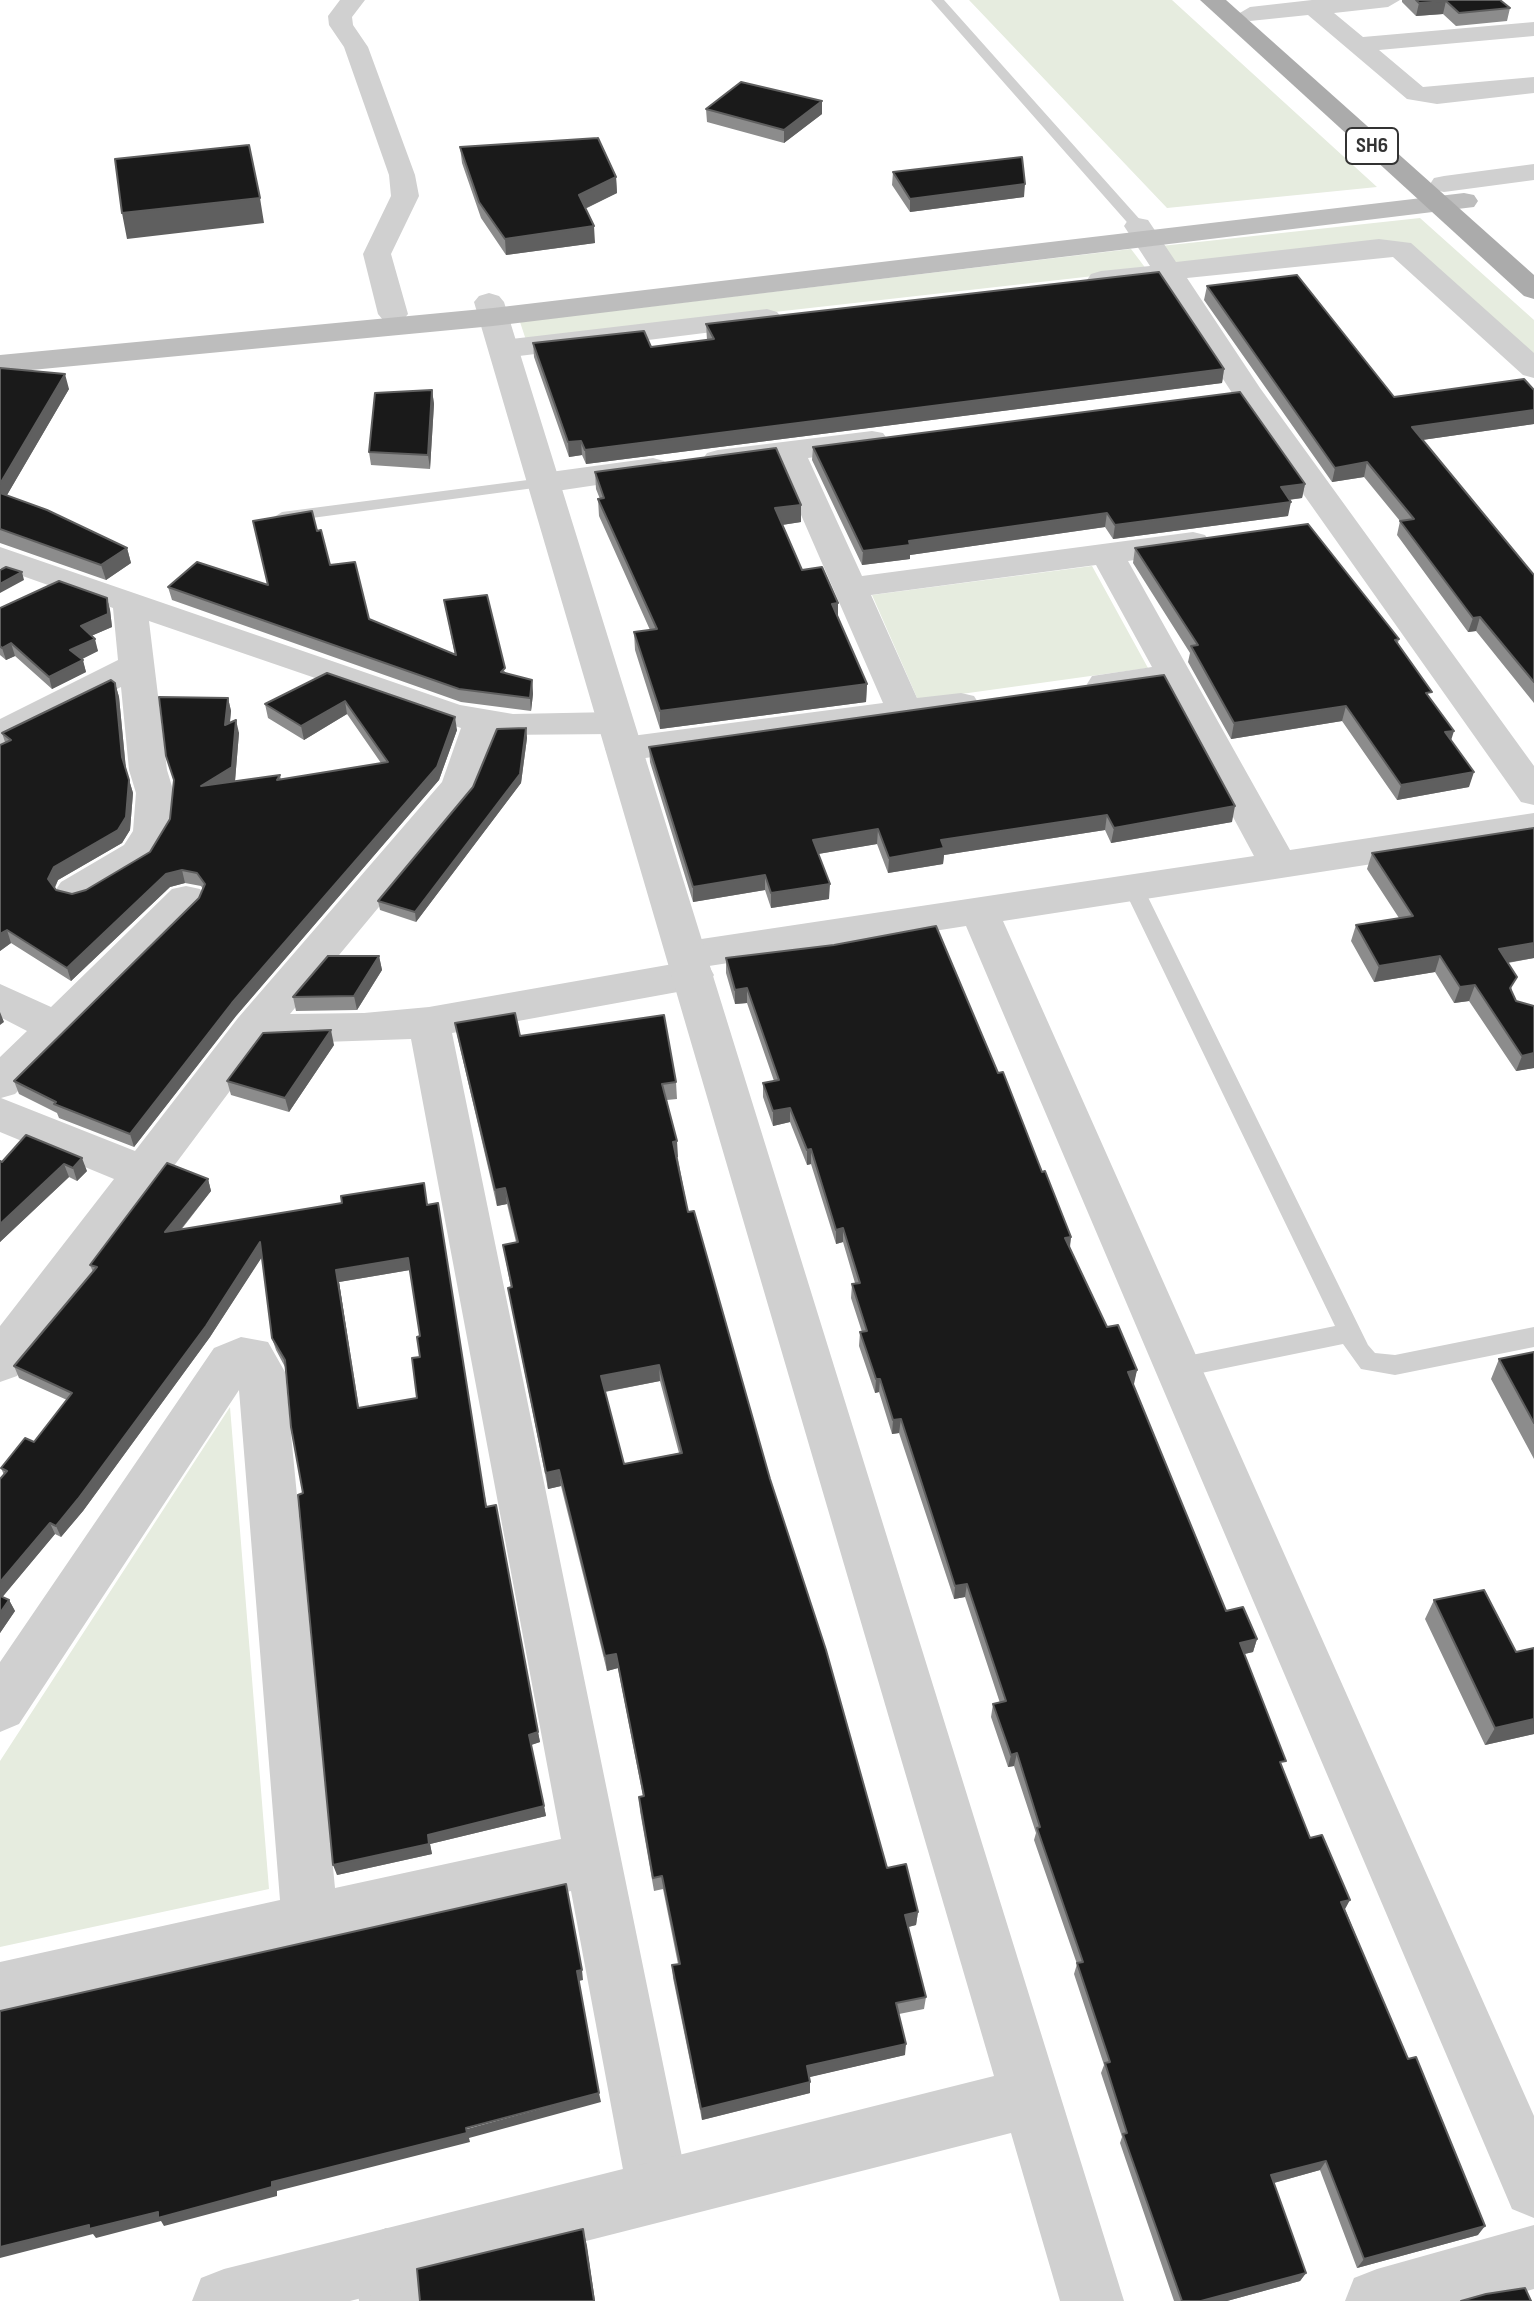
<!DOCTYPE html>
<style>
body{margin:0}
canvas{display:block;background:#fff}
</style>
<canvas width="1534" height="2301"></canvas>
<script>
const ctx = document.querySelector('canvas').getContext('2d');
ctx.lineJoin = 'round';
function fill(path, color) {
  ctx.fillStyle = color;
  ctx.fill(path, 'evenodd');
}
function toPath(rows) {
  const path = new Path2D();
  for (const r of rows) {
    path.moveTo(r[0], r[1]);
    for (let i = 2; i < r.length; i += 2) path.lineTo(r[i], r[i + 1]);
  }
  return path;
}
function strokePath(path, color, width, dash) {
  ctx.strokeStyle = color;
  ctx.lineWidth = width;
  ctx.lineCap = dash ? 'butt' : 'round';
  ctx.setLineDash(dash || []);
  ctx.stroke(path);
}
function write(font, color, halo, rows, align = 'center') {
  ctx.font = font + ' "Sofia Sans Condensed",sans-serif';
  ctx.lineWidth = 8;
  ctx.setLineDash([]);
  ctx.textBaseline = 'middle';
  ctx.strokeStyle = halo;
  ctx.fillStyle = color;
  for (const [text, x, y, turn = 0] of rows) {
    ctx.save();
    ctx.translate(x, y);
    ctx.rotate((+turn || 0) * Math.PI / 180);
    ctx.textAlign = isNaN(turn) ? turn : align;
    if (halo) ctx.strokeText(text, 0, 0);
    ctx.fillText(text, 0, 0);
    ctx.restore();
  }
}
const green = toPath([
 [969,0,1172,0,1377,187,1167,208],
 [1420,218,1534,320,1534,377,1389,242,1169,267,1152,247],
 [1131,249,1147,270,526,340,520,322],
 [1092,566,1148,668,918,700,872,595],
 [230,1407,269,1889,0,1947,0,1761]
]);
const service = toPath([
 [931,0,944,0,1143,223,1143,229,1133,229,931,0],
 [543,478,551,483,549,486,282,522,274,517,282,512,543,478],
 [1133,880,1143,887,1368,1345,1375,1353,1395,1355,1534,1327,1534,1347,1395,1375,1361,1369,1343,1344,1177,1378,1169,1375,1165,1368,1169,1361,1177,1358,1335,1326,1123,887,1133,880]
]);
const minor = toPath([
 [340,0,365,0,352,17,353,25,368,47,415,175,419,196,391,254,408,314,403,320,393,323,383,320,378,314,363,254,391,196,389,175,344,47,329,25,328,16,340,0],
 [1312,0,1400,0,1388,7,1334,13,1363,37,1534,22,1534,36,1379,50,1423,87,1534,77,1534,93,1437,104,1407,99,1308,15,1250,21,1238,14,1250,7,1312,0],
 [1534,164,1534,180,1444,192,1434,190,1430,184,1434,178,1444,176,1534,164],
 [1138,218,1148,220,1176,262,1379,239,1411,243,1534,353,1534,378,1523,375,1393,257,1187,278,1260,388,1534,766,1534,805,1521,802,1236,399,1160,282,1101,289,1091,286,1087,280,1091,274,1101,271,1150,266,1124,226,1128,220,1138,218],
 [767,309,777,312,782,318,777,324,503,358,492,355,488,349,492,343,503,340,767,309],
 [872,431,883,433,888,440,883,447,808,458,862,576,1193,532,1205,535,1210,542,1205,549,1128,561,1290,850,1534,813,1534,839,1003,921,1534,2116,1534,2218,1512,2209,966,926,709,966,714,975,708,985,694,989,452,1033,689,2191,680,2213,658,2222,636,2213,627,2191,571,1891,0,2020,0,1962,280,1900,239,1390,19,1724,0,1732,0,1662,214,1348,241,1337,268,1342,285,1372,335,1888,561,1839,411,1039,265,1044,17,1376,0,1382,0,1326,114,1179,0,1132,0,1057,27,1031,0,1017,0,984,51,1007,172,889,186,886,200,889,206,899,200,909,15,1094,1,1098,135,1151,238,1018,442,782,461,728,149,621,167,770,174,793,171,831,152,863,89,900,75,904,61,900,55,891,61,882,124,845,133,831,136,793,129,770,121,687,0,746,0,719,118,660,113,608,0,568,0,547,460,705,513,714,614,712,627,715,632,723,627,731,614,734,496,735,472,795,290,1014,364,1013,429,1007,673,964,668,955,674,945,688,941,1254,856,1163,687,1105,695,1092,692,1087,684,1092,676,1152,667,1096,565,871,595,917,698,961,693,974,696,979,704,974,712,624,761,611,757,605,749,611,741,624,737,883,703,778,462,718,470,707,467,702,460,707,453,718,450,872,431],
 [653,458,664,461,669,468,664,475,543,493,532,490,527,483,532,476,543,473,653,458],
 [1534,2225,1534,2289,1490,2301,1345,2301,1354,2278,1377,2269,1534,2225],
 [386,2228,408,2238,418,2260,423,2301,359,2301,354,2260,364,2238,386,2228]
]);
const tertiary = toPath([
 [489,293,499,296,504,302,1124,2301,1060,2301,1011,2133,350,2301,192,2301,201,2278,224,2269,994,2076,474,302,479,296,489,293]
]);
const secondary = toPath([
 [1464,193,1474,195,1478,201,1474,207,493,326,0,373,0,355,493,308,1464,193]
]);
const primary = toPath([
 [1200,0,1226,0,1534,275,1534,299,1524,296,1200,0]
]);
const wall = toPath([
 [1402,0,1500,0,1510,8,1507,21,1456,26,1443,14,1416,16,1402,2],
 [706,109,822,114,784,143,707,122],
 [460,147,616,177,617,193,585,209,595,243,506,255,481,218,462,163],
 [893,172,1024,197,910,212,892,185],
 [1207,286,1394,397,1534,390,1534,424,1422,440,1534,575,1534,703,1476,631,1468,632,1397,535,1400,521,1364,477,1332,482,1204,300],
 [706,324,1224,369,1222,383,586,464,582,455,569,457,534,357,533,343,651,347,707,340],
 [0,368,69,389,7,495,127,548,131,563,106,580,0,543],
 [432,390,434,404,430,469,371,465,369,452],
 [813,447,1305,484,1302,498,1289,500,1288,516,1113,539,1105,527,910,555,910,559,862,565,812,460],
 [595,472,801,505,801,522,782,525,802,570,838,618,867,684,866,702,660,729,635,650,634,632,650,630,599,516,598,499,600,499,596,489],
 [317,531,330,565,369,619,455,655,444,600,506,673,532,680,533,694,531,711,461,702,172,600,168,587,268,585],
 [1135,548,1399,639,1398,643,1430,698,1451,740,1469,787,1397,800,1342,721,1231,739,1188,662,1190,653,1133,563],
 [107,598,110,610,112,627,91,636,98,651,82,659,86,672,52,689,15,656,6,660,0,655,0,608],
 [327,673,457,730,439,780,236,1016,134,1147,59,1118,57,1113,19,1094,14,1081,199,898,203,889,201,886,185,883,170,887,71,981,11,943,0,951,5,742,2,733,115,683,119,697,126,769,133,793,130,830,122,843,58,880,55,888,56,890,72,894,86,890,150,852,170,819,228,698,231,711,230,723,239,733,235,781,234,781,280,775,281,780,381,763,347,714,304,740,268,718,265,704],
 [526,728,527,738,521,783,416,922,380,910,378,901],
 [649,747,1232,822,1111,843,1105,830,944,855,943,864,888,873,877,844,818,854,829,899,771,908,765,890,693,902,650,762],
 [1534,828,1534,958,1508,963,1512,992,1534,1068,1516,1071,1469,1001,1454,1003,1435,972,1374,982,1351,941,1356,925,1399,918,1367,869,1372,853],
 [379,956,382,970,357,1010,296,1011,293,997],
 [726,958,998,1073,1071,1237,1070,1248,1107,1327,1137,1370,1133,1384,1226,1611,1257,1639,1253,1652,1244,1654,1282,1769,1310,1838,1345,1909,1478,2235,1357,2268,1320,2170,1274,2183,1306,2273,1300,2281,1227,2301,1174,2301,1120,2143,1122,2137,1101,2073,1104,2065,1074,1974,1077,1964,1034,1840,1036,1833,1014,1766,1008,1767,991,1717,993,1704,1000,1703,965,1597,954,1599,899,1433,892,1434,879,1392,875,1393,859,1346,860,1332,862,1332,851,1298,852,1284,855,1283,843,1242,836,1244,811,1164,807,1165,790,1122,773,1126,763,1097,763,1083,774,1081,747,1003,735,1004,726,973],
 [455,1023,520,1036,676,1082,677,1099,667,1100,688,1212,770,1479,887,1868,918,1912,916,1925,908,1927,926,1997,924,2009,899,2014,905,2055,809,2077,810,2093,702,2120,673,1978,672,1965,678,1964,663,1889,654,1891,640,1811,639,1797,643,1796,618,1668,607,1671,561,1486,548,1489,508,1288,511,1288,503,1245,516,1242,507,1204,497,1206,458,1039],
 [660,1381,679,1453,624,1464,605,1392],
 [334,1045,289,1112,231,1095,227,1081],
 [26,1135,87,1171,77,1181,69,1177,0,1242,0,1161,2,1162],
 [208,1179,211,1191,181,1230,428,1205,487,1507,538,1732,540,1742,531,1745,546,1816,430,1844,432,1854,337,1875,303,1493,285,1367,276,1350,272,1338,262,1256,210,1337,83,1511,61,1537,55,1534,2,1597,9,1600,15,1611,0,1633,0,1479,4,1475,1,1468,34,1442,67,1400,19,1378,14,1366,93,1272,90,1265],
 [410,1270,420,1336,417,1398,359,1408,339,1282],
 [1534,1352,1534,1459,1491,1379,1499,1359],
 [1434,1600,1516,1652,1534,1648,1534,1734,1485,1745,1425,1619]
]);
const shadedWall = toPath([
 [1446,1,1443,14,1416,16,1419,3],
 [822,101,822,114,784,143,784,130],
 [616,177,617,193,580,211,579,195],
 [1025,184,1024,197,910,212,910,199],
 [260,198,264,223,127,239,122,213],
 [594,226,595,243,506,255,505,239],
 [1224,369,1222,383,586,464,585,450],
 [65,374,69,389,0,507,0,484],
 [432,390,434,404,430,469,428,455],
 [1534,410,1534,424,1408,442,1412,427],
 [581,441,582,455,569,457,568,442],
 [1367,462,1364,477,1332,482,1335,468],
 [1305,484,1302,498,1278,501,1281,487],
 [1291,502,1288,516,1113,539,1115,525],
 [801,505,801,522,775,526,775,508],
 [1107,513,1105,527,910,555,910,559,862,565,863,551,909,541],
 [127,548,131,563,106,580,101,565],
 [22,572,24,580,0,593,0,584],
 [107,598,110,610,112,627,84,639,81,626],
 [838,603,838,621,832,604],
 [1480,617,1476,631,1468,632,1473,618],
 [95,639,98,651,74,663,70,650],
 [11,643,15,656,6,660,2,648],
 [83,660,86,672,52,689,49,677],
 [532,680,533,694,531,711,530,698],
 [115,683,119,697,126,770,122,757],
 [867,684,866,702,660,729,660,711],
 [228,698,231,711,228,738,225,725],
 [345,701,347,714,304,740,301,726],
 [1346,706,1342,721,1231,739,1234,723],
 [455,717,457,730,439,780,236,1016,134,1147,130,1134],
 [236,720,239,733,235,781,204,799,201,786],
 [526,728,527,738,521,783,416,922,415,912],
 [1454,731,1449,747,1445,732],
 [1474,772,1469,787,1397,800,1401,785],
 [129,780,133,793,130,830,122,843,58,880,52,893,48,879,54,867],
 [1235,806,1232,822,1111,843,1114,828],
 [1107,815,1105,830,944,855,943,864,888,873,889,858,941,840],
 [878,829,877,844,812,855,813,840],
 [182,870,185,883,170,887,71,981,67,968,166,874],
 [765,875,765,890,693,902,693,887],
 [830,884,829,899,771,908,771,893],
 [7,930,11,943,0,951,0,934],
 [1534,943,1534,958,1493,965,1499,949],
 [379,956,382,970,357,1010,354,996],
 [1440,956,1435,972,1374,982,1379,966],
 [1475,985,1469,1001,1454,1003,1460,987],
 [747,988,747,1003,735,1004,735,990],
 [0,1012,4,1022,0,1025],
 [331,1030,334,1045,289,1112,285,1098],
 [1534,1053,1534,1068,1516,1071,1522,1056],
 [790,1108,790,1122,773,1126,773,1111],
 [677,1141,678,1157,674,1158,673,1142],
 [811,1149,811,1164,807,1165,807,1150],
 [82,1158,87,1171,77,1181,73,1168],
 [64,1164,69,1177,0,1242,0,1224],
 [208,1179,211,1191,169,1244,165,1232],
 [505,1188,507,1204,497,1206,495,1190],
 [843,1228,843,1242,836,1244,836,1230],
 [1071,1237,1069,1251,1065,1238],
 [260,1242,264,1254,210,1337,83,1511,61,1537,56,1526],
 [408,1258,410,1270,339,1282,360,1420,336,1270],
 [659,1365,660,1381,603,1392,601,1376],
 [1137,1370,1134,1384,1125,1386,1128,1372],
 [876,1379,880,1379,879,1392,875,1393],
 [901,1419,899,1433,892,1434,893,1420],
 [559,1470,561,1486,548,1489,546,1473],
 [50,1523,55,1534,0,1600,0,1582],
 [967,1584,965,1597,954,1599,955,1586],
 [9,1600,15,1611,0,1633,0,1613],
 [1257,1639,1253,1652,1236,1656,1240,1643],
 [616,1654,618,1668,607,1671,605,1656],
 [1534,1719,1534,1734,1485,1745,1495,1728],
 [538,1732,540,1742,531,1745,529,1735],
 [1017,1753,1014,1766,1008,1767,1011,1755],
 [544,1806,546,1816,430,1844,432,1854,337,1875,333,1865,428,1835],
 [1350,1900,1344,1911,1341,1902],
 [918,1912,916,1925,904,1928,905,1915],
 [582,1970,583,1980,579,1981,577,1971],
 [906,2044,905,2055,806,2078,807,2066],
 [810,2082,810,2093,702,2120,701,2109],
 [599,2093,601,2102,469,2138,470,2142,277,2191,277,2196,164,2226,161,2221,96,2238,93,2234,0,2258,0,2247,89,2225,272,2182],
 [1326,2161,1320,2170,1266,2185,1271,2175],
 [1485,2226,1478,2235,1357,2268,1364,2259],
 [583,2229,587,2246,595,2301,594,2301],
 [1306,2273,1300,2281,1227,2301,1201,2301]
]);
const building = toPath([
 [1416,0,1500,0,1510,8,1459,13,1446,1,1419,3,1416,0],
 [741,82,822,101,784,130,706,109,741,82],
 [598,138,616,177,579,195,594,226,505,239,479,202,460,147,598,138],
 [249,145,260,198,122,213,115,159,249,145],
 [1022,157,1025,184,910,199,893,172,1022,157],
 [1159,272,1224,369,585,450,581,441,568,442,533,343,644,331,651,347,714,339,706,324,1159,272],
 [1297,275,1394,397,1524,379,1534,390,1534,410,1412,427,1534,575,1534,682,1480,617,1473,618,1400,521,1414,519,1367,462,1335,468,1207,286,1297,275],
 [0,368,65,374,0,484,0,368],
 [432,390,428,455,369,452,375,393,432,390],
 [1240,392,1305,484,1281,487,1291,502,1115,525,1107,513,909,541,910,545,863,551,813,447,1240,392],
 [776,448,801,505,775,508,802,570,822,567,838,603,832,604,867,684,660,711,634,632,657,629,598,499,604,498,595,472,776,448],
 [0,493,47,510,127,548,101,565,0,529,0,493],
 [312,511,317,531,321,530,330,565,355,562,369,619,456,655,444,600,487,595,505,668,501,672,532,680,530,698,459,689,168,587,197,562,268,585,253,521,312,511],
 [1308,524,1399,639,1395,640,1432,692,1426,693,1454,731,1445,732,1474,772,1401,785,1346,706,1234,723,1191,646,1198,645,1135,548,1308,524],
 [6,567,22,572,0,584,0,570,6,567],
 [59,581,107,598,108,614,81,626,95,639,70,650,83,660,49,677,11,643,2,648,0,646,0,608,59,581],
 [327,673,455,717,437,767,232,1003,130,1134,54,1104,56,1102,14,1081,199,898,205,884,197,873,182,870,166,874,67,968,7,930,0,934,0,745,11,740,2,733,111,680,115,683,122,757,129,780,126,817,118,830,54,867,48,879,56,890,72,894,86,890,150,852,170,819,174,780,166,756,159,697,228,698,225,725,236,720,232,767,201,786,280,775,277,780,388,762,345,701,301,726,265,704,327,673],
 [1164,675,1235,806,1114,828,1107,815,941,840,944,848,889,858,878,829,813,840,830,884,771,893,765,875,693,887,649,747,1164,675],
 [526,728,520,774,415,912,378,901,473,787,497,729,526,728],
 [1534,828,1534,943,1499,949,1517,977,1510,988,1516,1001,1534,1006,1534,1053,1522,1056,1475,985,1460,987,1440,956,1379,966,1356,925,1413,916,1372,853,1534,828],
 [936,926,998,1073,1003,1072,1042,1172,1045,1171,1071,1237,1065,1238,1107,1327,1118,1325,1137,1370,1128,1372,1226,1611,1243,1607,1257,1639,1240,1643,1286,1761,1280,1762,1310,1838,1322,1835,1350,1900,1341,1902,1408,2059,1416,2057,1485,2226,1364,2259,1326,2161,1271,2175,1306,2273,1201,2301,1182,2301,1123,2134,1127,2133,1105,2063,1110,2062,1077,1963,1083,1962,1037,1828,1040,1827,1017,1753,1011,1755,993,1704,1006,1701,967,1584,955,1586,901,1419,893,1420,880,1379,876,1379,860,1332,867,1331,852,1284,860,1283,843,1228,836,1230,811,1149,807,1150,790,1108,773,1111,763,1083,779,1080,747,988,735,990,726,958,834,945,936,926],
 [328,956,379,956,354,996,293,997,328,956],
 [515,1013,520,1036,664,1015,676,1082,662,1084,677,1141,673,1142,688,1212,694,1211,770,1479,826,1650,887,1868,906,1864,918,1912,905,1915,926,1997,896,2003,906,2044,807,2066,810,2082,701,2109,672,1965,680,1964,662,1876,653,1878,639,1797,644,1796,616,1654,605,1656,559,1470,546,1473,508,1288,512,1287,503,1245,518,1242,505,1188,495,1190,455,1023,515,1013],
 [659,1365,682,1453,624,1464,601,1376,659,1365],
 [331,1030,285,1098,227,1081,263,1033,331,1030],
 [26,1135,82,1158,73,1168,64,1164,0,1224,0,1161,2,1162,26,1135],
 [167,1163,208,1179,165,1232,342,1203,341,1196,424,1183,427,1205,438,1203,486,1507,496,1505,538,1732,529,1735,544,1806,428,1835,429,1844,333,1865,298,1495,303,1493,291,1427,285,1360,272,1338,260,1242,206,1326,78,1499,56,1526,50,1523,0,1582,0,1479,7,1471,1,1468,25,1438,34,1442,72,1393,14,1366,97,1267,90,1265,167,1163],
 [408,1258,420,1336,417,1337,420,1357,412,1358,417,1398,358,1408,336,1270,408,1258],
 [1534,1352,1534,1423,1499,1359,1534,1352],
 [1484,1590,1516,1652,1534,1648,1534,1719,1495,1728,1434,1600,1484,1590],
 [0,1596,9,1600,0,1613,0,1596],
 [566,1884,582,1970,577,1971,599,2093,466,2128,467,2133,272,2182,272,2187,158,2218,158,2212,89,2229,89,2225,0,2247,0,2011,566,1884],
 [583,2229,594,2301,420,2301,417,2269,583,2229],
 [1525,2288,1531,2301,1461,2301,1486,2294,1525,2288]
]);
const shields = [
 [1372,146,52]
];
const shieldNames = [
 ["SH6",1372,146]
];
fill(green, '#e6ecdf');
fill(service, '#d0d0d0');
fill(minor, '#d0d0d0');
fill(tertiary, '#d0d0d0');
fill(secondary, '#bdbdbd');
fill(primary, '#ababab');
fill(wall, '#8c8c8c');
fill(shadedWall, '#5f5f5f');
fill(building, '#1a1a1a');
strokePath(building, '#5f5f5f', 2);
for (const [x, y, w] of shields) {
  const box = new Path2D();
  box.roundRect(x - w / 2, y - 18, w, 36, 6);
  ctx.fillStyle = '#fff';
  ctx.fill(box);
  strokePath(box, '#333', 2);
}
write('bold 22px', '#333', null, shieldNames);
</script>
